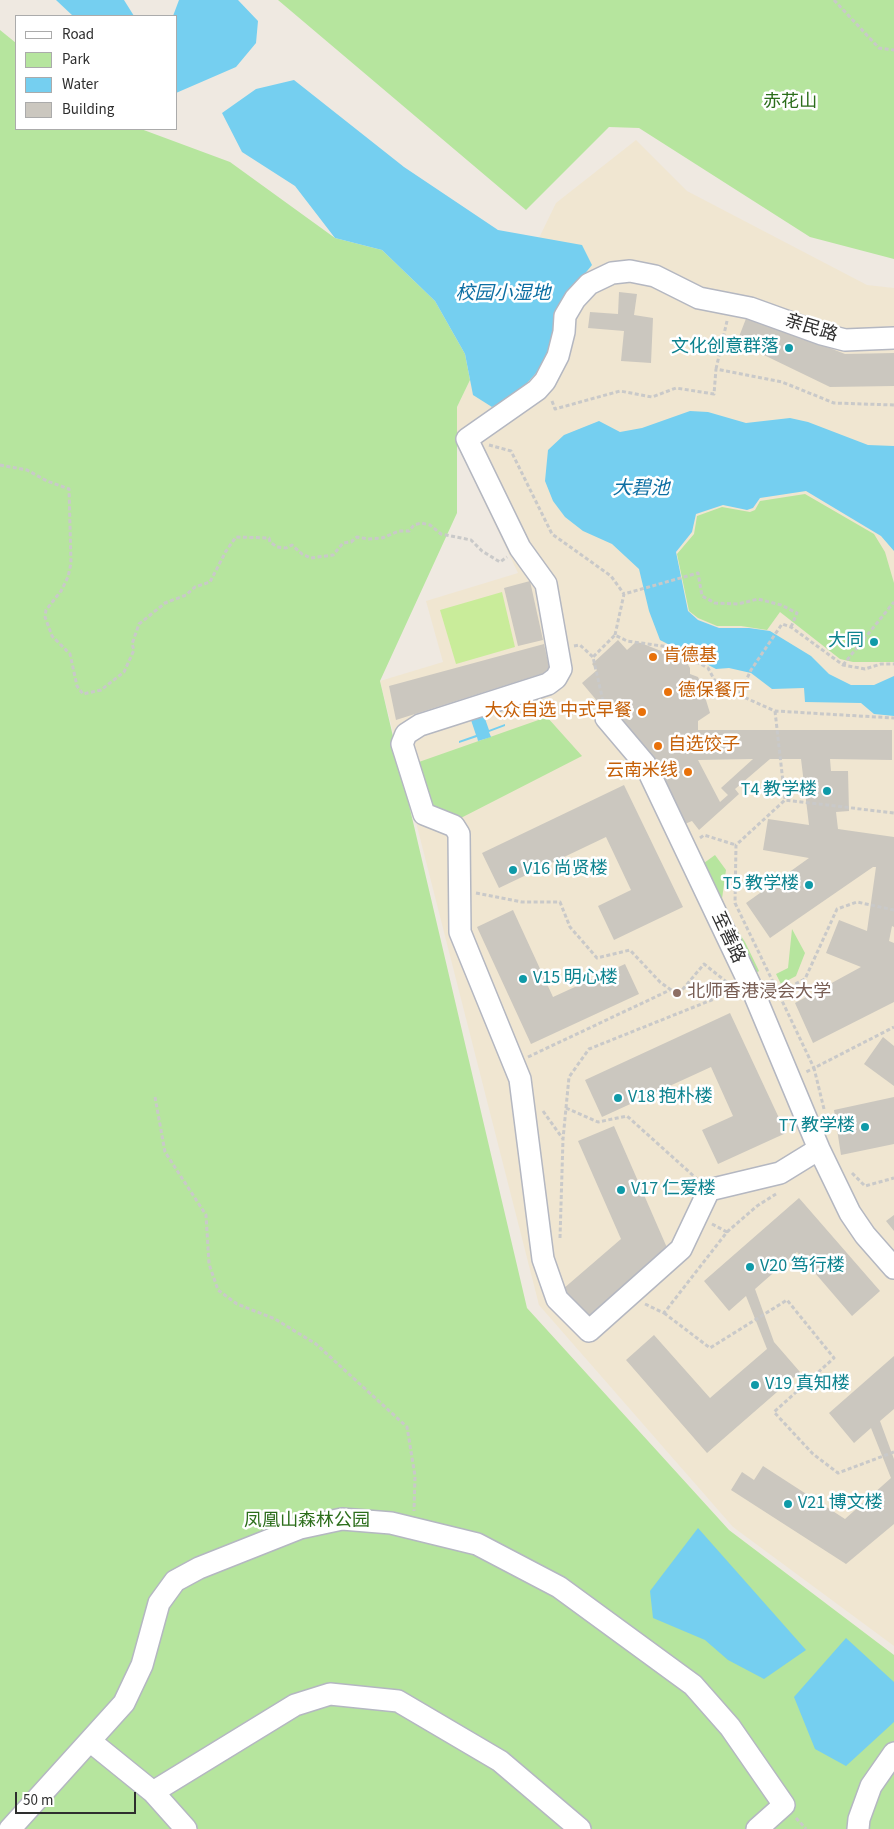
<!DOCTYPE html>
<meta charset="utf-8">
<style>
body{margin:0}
#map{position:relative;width:894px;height:1829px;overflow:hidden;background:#efe9e1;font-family:"Source Sans 3",sans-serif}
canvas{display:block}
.legend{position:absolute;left:15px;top:15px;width:162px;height:115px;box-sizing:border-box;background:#fff;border:1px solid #ababab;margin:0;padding:6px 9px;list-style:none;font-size:15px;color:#2e2e2e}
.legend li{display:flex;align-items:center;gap:10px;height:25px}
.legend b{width:25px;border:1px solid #ababab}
.scale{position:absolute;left:15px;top:1792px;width:121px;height:22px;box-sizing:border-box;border:2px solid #2e2e2e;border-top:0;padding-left:6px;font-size:15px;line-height:18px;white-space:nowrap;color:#2e2e2e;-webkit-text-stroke:4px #fff;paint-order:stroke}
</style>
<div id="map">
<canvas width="894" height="1829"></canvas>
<ul class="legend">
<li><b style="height:6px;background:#fff"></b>Road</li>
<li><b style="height:14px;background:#b6e59e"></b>Park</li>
<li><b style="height:14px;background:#75cff0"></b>Water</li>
<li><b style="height:14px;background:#cbc7bf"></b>Building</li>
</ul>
<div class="scale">50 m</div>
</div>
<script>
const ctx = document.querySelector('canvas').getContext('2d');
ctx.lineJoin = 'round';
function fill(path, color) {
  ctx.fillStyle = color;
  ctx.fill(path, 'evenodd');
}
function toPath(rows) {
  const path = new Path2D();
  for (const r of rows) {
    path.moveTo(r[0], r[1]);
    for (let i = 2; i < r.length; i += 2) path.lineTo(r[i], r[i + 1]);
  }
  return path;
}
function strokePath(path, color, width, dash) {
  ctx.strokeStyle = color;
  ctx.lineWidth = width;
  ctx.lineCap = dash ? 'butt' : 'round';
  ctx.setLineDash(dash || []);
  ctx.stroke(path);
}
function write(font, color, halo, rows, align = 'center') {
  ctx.font = font + ' "Source Sans 3","Noto Sans SC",sans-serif';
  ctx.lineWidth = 5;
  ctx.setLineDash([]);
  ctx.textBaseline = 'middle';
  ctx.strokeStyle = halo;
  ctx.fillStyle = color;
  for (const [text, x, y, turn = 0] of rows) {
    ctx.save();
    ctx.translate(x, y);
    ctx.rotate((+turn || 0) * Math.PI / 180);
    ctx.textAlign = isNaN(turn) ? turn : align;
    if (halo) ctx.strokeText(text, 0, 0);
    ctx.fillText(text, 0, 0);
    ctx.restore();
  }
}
const education = toPath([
 [636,140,687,191,867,285,894,288,894,1646,733,1527,539,1305,380,681,443,662,426,601,518,573,457,445,457,407,556,203]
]);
const green = toPath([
 [278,0,894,0,894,259,810,237,639,128,609,127,526,210],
 [0,30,16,43,16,129,141,129,230,162,335,238,382,250,435,301,465,354,470,380,457,407,457,513,380,681,527,1308,729,1530,894,1655,894,1829,0,1829],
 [805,494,874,534,885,552,894,583,894,662,853,662,840,659,780,612,767,630,741,626,717,626,698,618,689,611,677,554,694,534,697,516,722,507,750,512,755,510,760,501],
 [547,717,582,756,455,821,432,813,416,763],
 [715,855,726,870,721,906,745,942,759,971,749,977,720,914,704,863],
 [792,929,805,953,796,976,781,984,776,974,788,968]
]);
const pitch = toPath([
 [502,592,515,647,456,664,440,610]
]);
const water = toPath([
 [56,0,124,0,134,16,73,16],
 [179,0,238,0,258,21,256,43,236,67,176,93,176,16,173,16],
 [294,80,404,167,498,230,582,245,592,265,570,292,548,360,517,394,492,407,473,395,465,354,435,301,382,250,335,238,295,186,242,152,222,113,256,89],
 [690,411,708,412,746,423,790,418,808,422,868,445,894,446,894,551,881,536,806,491,760,498,753,508,747,510,723,505,696,514,692,532,676,552,688,611,698,620,719,628,749,628,770,631,811,656,829,674,851,685,874,685,894,676,894,716,874,714,861,703,805,702,804,688,772,689,751,673,729,668,716,669,660,640,649,611,639,569,612,544,583,531,565,517,553,501,545,481,548,450,564,435,599,421,620,432,642,428],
 [483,713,489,730,505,724,505,726,489,732,491,737,478,741,477,737,459,743,459,741,476,735,470,717],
 [698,1528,806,1650,764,1679,728,1660,705,1640,653,1618,650,1591],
 [846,1638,894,1682,894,1722,846,1766,815,1749,794,1697]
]);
const building = toPath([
 [619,292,637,294,634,315,653,318,651,363,621,361,624,331,588,328,590,312,618,314],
 [747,316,845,354,894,353,894,386,830,387,737,342],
 [530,581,543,640,518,646,504,588],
 [618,640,627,650,636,642,641,643,686,661,690,668,690,674,698,677,701,684,710,713,698,721,698,730,892,730,892,760,830,759,831,771,848,771,849,811,836,812,838,829,894,837,894,927,892,926,889,941,894,943,894,1002,813,1043,795,1003,861,967,826,953,839,920,867,931,876,867,873,867,770,938,746,903,809,858,763,850,768,819,809,825,801,759,770,759,735,789,739,794,699,830,692,821,680,826,645,758,582,683,597,670,592,664],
 [753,759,721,788,728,795,720,802,698,760],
 [544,644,550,671,396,720,389,686],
 [624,785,683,907,614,940,598,906,631,890,606,837,499,888,482,853],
 [513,910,553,997,625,964,639,994,531,1044,477,927],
 [730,1013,786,1133,718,1164,702,1130,733,1116,711,1067,602,1117,585,1080],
 [883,1037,894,1046,894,1086,864,1064],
 [894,1097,894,1144,841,1155,834,1110],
 [614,1126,668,1250,588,1319,563,1289,621,1239,578,1141],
 [799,1198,880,1291,852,1316,797,1252,755,1289,774,1342,800,1372,707,1453,626,1360,654,1335,710,1398,767,1349,746,1296,729,1311,704,1281],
 [894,1215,894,1231,886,1221],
 [894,1356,894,1409,880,1421,894,1459,894,1524,846,1564,731,1490,742,1472,754,1480,763,1466,845,1519,891,1478,871,1428,854,1443,829,1413]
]);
const path = toPath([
 [834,0,879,48,894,50],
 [716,369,727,321],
 [552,401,555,409,620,391,652,397,676,388,714,394,716,369,782,382,834,403,894,405],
 [489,445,511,451,552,534,611,576,624,594],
 [0,465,27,470,47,481,69,489,71,563,68,577,61,591,46,610,45,617,52,636,70,654,77,686,83,694,101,690,124,672,134,650,132,644,139,624,165,603,186,595,195,587,210,582,226,551,236,537,269,538,270,542,277,547,286,548,292,545,302,554,311,558,333,555,343,543,351,542,357,537,368,539,382,538,399,531,409,531,414,525,421,523,430,525,441,534,471,540,482,551,500,562,507,557],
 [615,635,624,594,698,573,702,596,715,603,738,604,758,599,781,605,797,613,791,627],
 [574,646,580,645,593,657],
 [843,665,894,602],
 [739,695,751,670,782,624,791,627,843,665,865,669,881,664,894,664],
 [603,701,593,657,615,635,627,641,669,647,708,668,720,690,739,695,775,711,894,718],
 [775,711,785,800],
 [700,838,704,835,736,845],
 [476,893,522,902,560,902,570,927,597,958,630,950,660,982,678,995,704,964,728,983],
 [774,984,814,1068,806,1072],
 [769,985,774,984,735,903,736,845,785,800,894,813],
 [778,993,805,979,837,909,857,902,894,910],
 [528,1057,670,990],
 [155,1097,165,1152,206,1215,209,1264,218,1290,237,1304,275,1319,316,1344,407,1427,415,1476,414,1511],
 [566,1108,598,1122,627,1116,697,1179],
 [824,1109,814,1068,894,1027],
 [543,1111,563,1139],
 [852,1173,865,1186,894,1178],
 [712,1224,727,1232],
 [560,1238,563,1139,569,1077,589,1049,734,991],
 [645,1304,664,1313,727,1232,757,1206,776,1194],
 [664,1313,710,1348,787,1300,834,1358,774,1412,813,1454,838,1473,894,1452],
 [796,1818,806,1829]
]);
const minor = toPath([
 [606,718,645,764,753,991,819,1149,850,1213,865,1235,894,1268],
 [819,1149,780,1173,709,1190,681,1249,589,1331,557,1299,543,1259,520,1079,460,932,459,834,454,826,424,814,402,744,406,734,420,725,548,684,556,678,561,669,546,584,520,548,467,439,537,390,545,381,558,356,564,332,565,316,575,299,589,284,612,273,630,271,655,276,699,298,750,308,822,334,845,340,894,338],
 [90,1741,153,1792,186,1829],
 [153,1792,295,1705,330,1694,398,1701,500,1761,580,1829],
 [10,1829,124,1703,142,1665,159,1603,175,1581,199,1568,300,1528,342,1519,391,1523,477,1544,559,1587,693,1685,730,1727,784,1805,757,1829],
 [858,1829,859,1819,871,1786,894,1753]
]);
const markers = [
 [789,348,5,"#0f9aa8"],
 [874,642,5,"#0f9aa8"],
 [653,657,5,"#e8710a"],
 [668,692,5,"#e8710a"],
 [642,712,5,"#e8710a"],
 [658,746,5,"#e8710a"],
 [688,772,5,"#e8710a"],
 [827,791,5,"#0f9aa8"],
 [513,870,5,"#0f9aa8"],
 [809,885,5,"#0f9aa8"],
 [523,979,5,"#0f9aa8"],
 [677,993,5,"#8d6e63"],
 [618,1098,5,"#0f9aa8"],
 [865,1127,5,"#0f9aa8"],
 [621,1190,5,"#0f9aa8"],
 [750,1267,5,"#0f9aa8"],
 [755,1385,5,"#0f9aa8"],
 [788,1504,5,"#0f9aa8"]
];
const parkNames = [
 ["赤花山",790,103],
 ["凤凰山森林公园",307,1522]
];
const streetNames = [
 ["亲民路",811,329,17],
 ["至善路",727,938,65]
];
const cultureNames = [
 ["文化创意群落",779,348,"right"],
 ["大同",864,642,"right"],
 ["T4 教学楼",817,791,"right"],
 ["V16 尚贤楼",523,870],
 ["T5 教学楼",799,885,"right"],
 ["V15 明心楼",533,979],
 ["V18 抱朴楼",628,1098],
 ["T7 教学楼",855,1127,"right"],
 ["V17 仁爱楼",631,1190],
 ["V20 笃行楼",760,1267],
 ["V19 真知楼",765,1385],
 ["V21 博文楼",798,1504]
];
const foodNames = [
 ["肯德基",663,657],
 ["德保餐厅",678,692],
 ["大众自选 中式早餐",632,712,"right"],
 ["自选饺子",668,746],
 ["云南米线",678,772,"right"]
];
const educationNames = [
 ["北师香港浸会大学",687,993]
];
const waterNames = [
 ["校园小湿地",503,295],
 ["大碧池",641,490]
];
fill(education, '#f0e6d1');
fill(green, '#b6e59e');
fill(pitch, '#c9ec9a');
fill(water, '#75cff0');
fill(building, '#cbc7bf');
strokePath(minor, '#b4b7c1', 24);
strokePath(path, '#c9c9c9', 3, [4, 2.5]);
strokePath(minor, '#fff', 21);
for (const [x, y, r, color] of markers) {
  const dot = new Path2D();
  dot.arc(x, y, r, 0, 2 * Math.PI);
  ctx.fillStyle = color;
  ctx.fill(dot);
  strokePath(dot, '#fff', 2);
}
write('18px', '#2c6e1b', '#fff', parkNames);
write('18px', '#2e2e2e', '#fff', streetNames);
write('18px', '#0d838f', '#fff', cultureNames, 'left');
write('18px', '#c56008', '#fff', foodNames, 'left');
write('18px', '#785e54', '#fff', educationNames, 'left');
write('italic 19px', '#0d6fa3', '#fff', waterNames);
</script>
